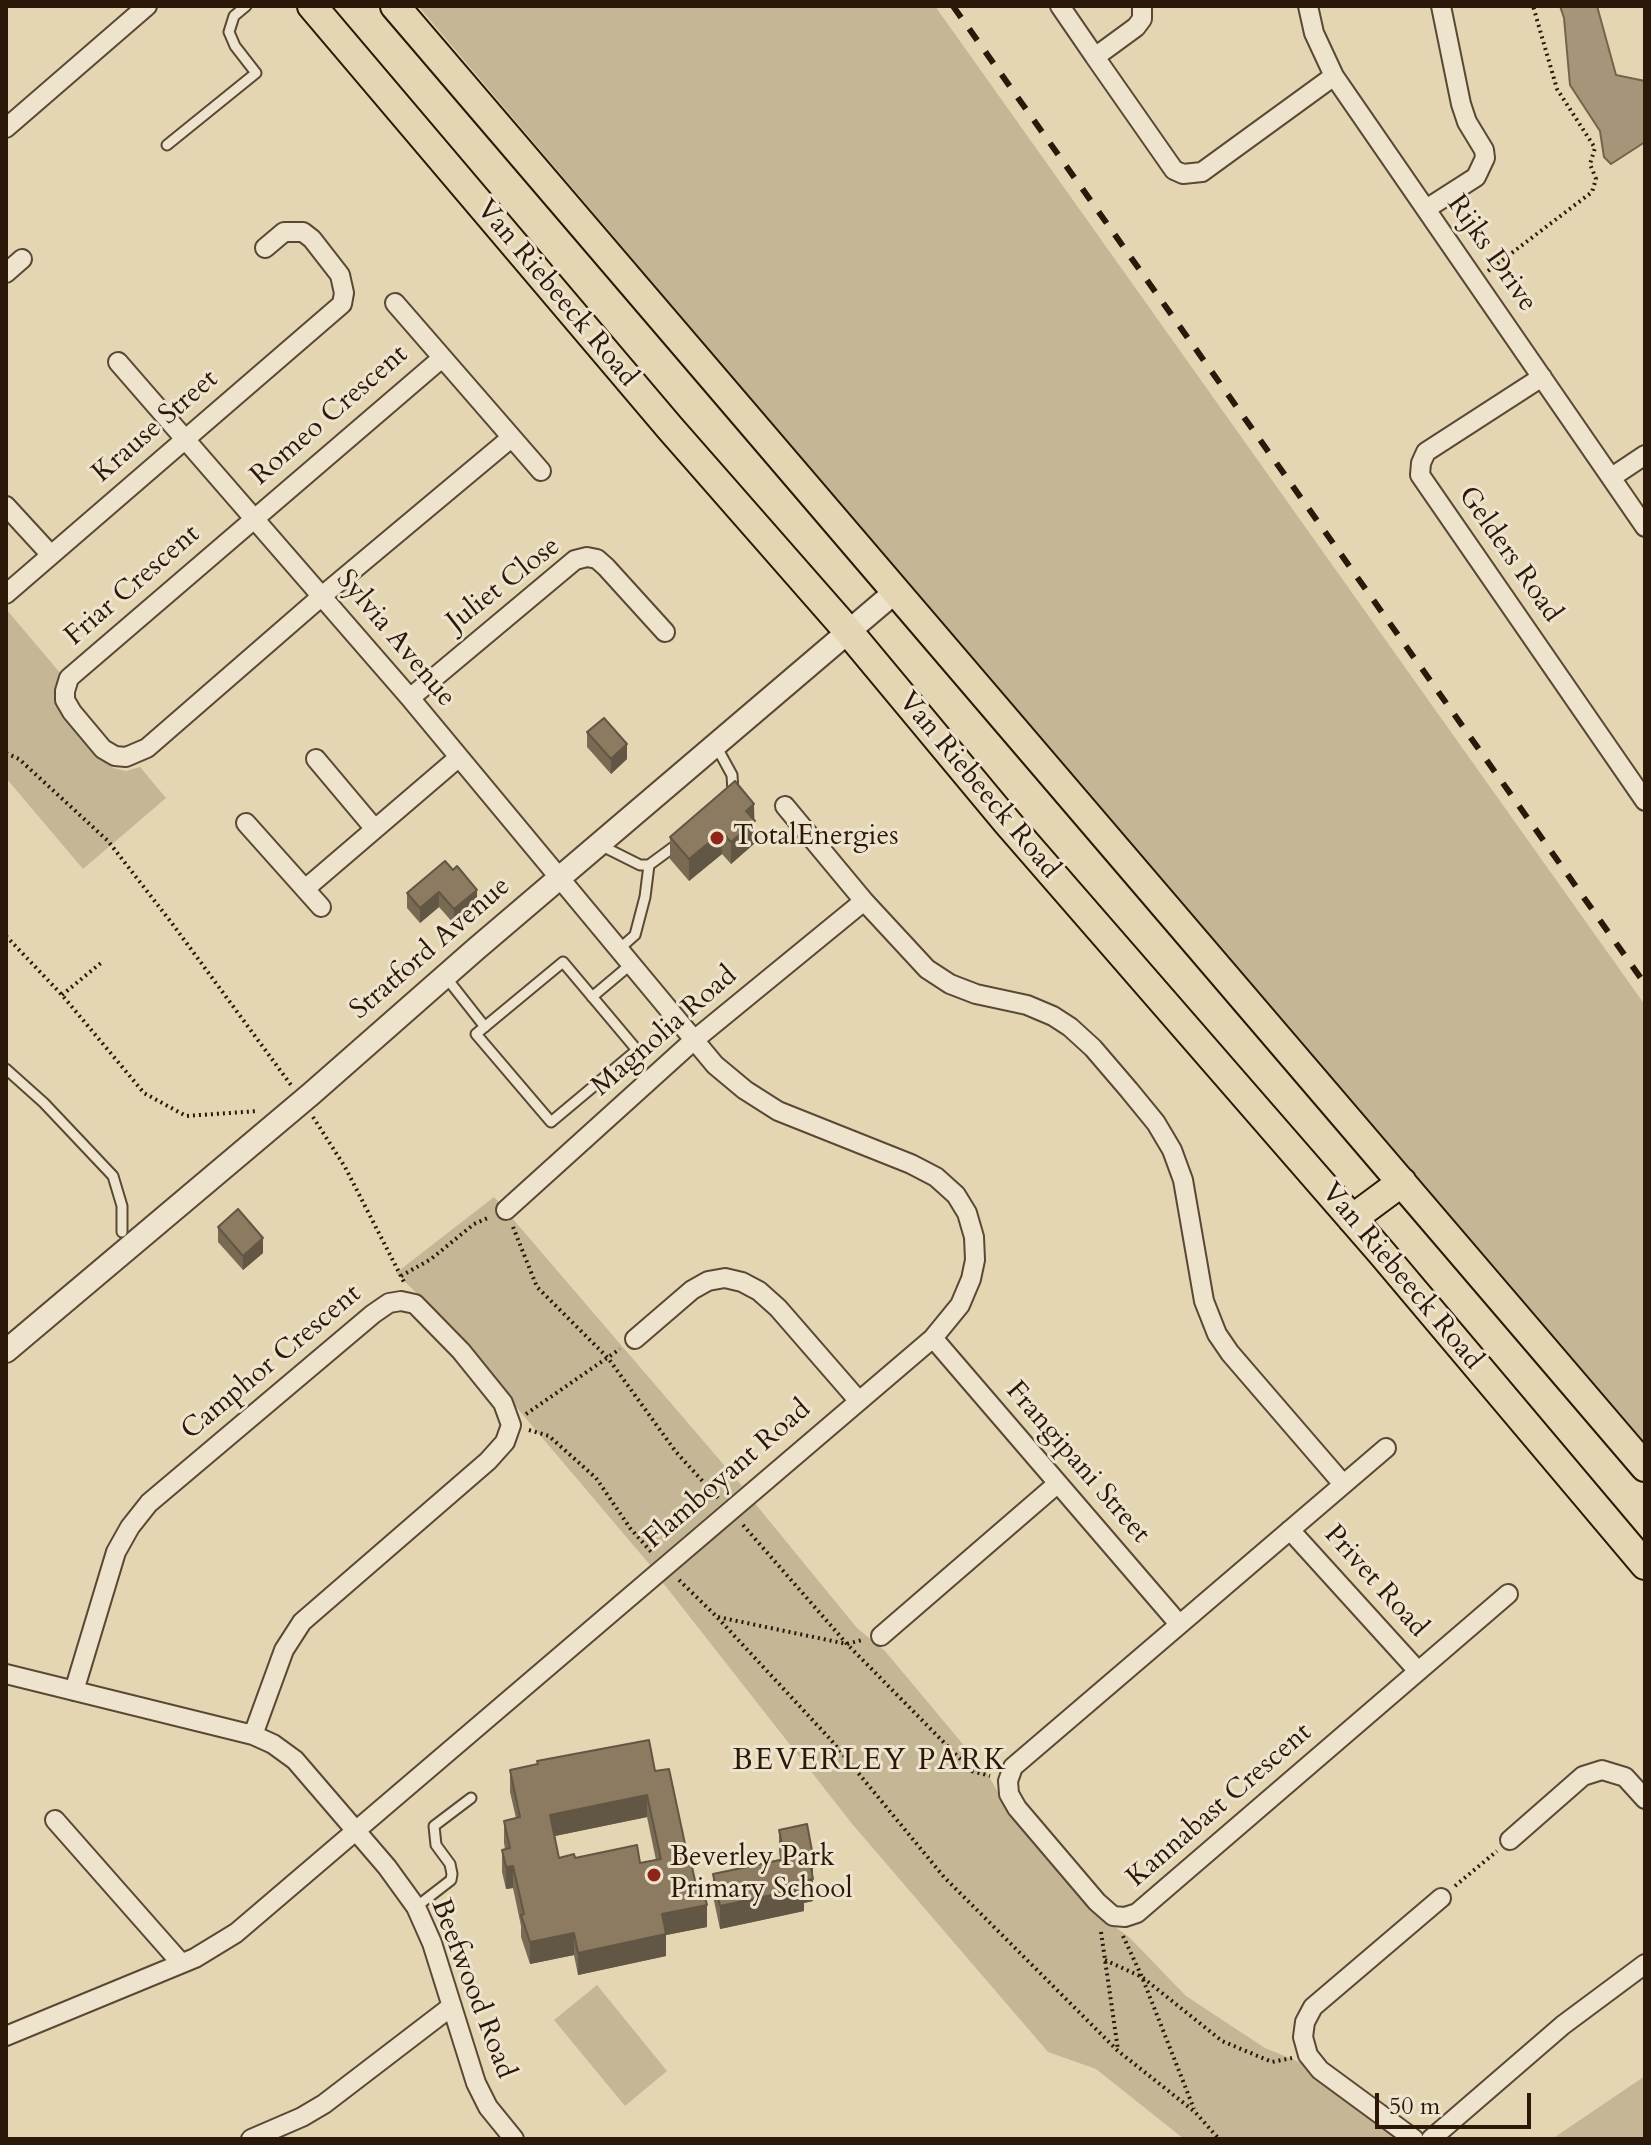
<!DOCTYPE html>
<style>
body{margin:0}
#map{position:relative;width:1651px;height:2145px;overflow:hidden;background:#e5d6b3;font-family:Cardo,serif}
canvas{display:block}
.frame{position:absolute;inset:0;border:8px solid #2b1809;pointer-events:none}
.scale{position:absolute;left:1375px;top:2093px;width:156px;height:36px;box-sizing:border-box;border:4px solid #2b1809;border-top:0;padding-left:10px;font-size:24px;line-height:28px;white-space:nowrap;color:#2b1809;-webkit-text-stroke:6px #eee4ce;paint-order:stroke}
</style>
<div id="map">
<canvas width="1651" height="2145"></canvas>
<div class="frame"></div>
<div class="scale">50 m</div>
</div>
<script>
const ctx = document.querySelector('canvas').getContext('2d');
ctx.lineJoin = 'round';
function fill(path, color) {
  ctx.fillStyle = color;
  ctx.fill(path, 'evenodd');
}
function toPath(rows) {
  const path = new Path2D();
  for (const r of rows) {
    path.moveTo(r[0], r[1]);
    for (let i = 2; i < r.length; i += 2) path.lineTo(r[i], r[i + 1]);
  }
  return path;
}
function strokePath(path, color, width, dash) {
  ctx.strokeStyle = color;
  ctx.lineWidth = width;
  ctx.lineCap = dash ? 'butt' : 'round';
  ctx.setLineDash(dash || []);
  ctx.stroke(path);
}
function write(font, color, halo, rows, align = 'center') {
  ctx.font = font + ' Cardo,serif';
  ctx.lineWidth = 6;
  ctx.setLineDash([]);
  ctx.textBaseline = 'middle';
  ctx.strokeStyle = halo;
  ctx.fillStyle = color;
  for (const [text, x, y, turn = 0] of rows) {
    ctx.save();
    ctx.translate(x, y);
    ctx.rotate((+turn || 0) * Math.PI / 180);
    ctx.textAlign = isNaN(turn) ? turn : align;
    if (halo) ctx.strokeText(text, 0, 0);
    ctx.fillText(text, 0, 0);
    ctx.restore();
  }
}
const green = toPath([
 [418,6,935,6,1645,1005,1645,1453],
 [6,609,61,674,55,687,54,695,65,716,113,768,126,771,140,767,166,798,83,869,6,778],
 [494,1197,742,1486,650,1565,434,1310,396,1273],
 [753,1501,857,1628,885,1651,987,1773,1009,1812,1093,1910,1130,1938,1186,1996,1265,2048,1304,2064,1396,2139,1184,2139,1096,2069,1048,2052,853,1825,660,1579],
 [597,1985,667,2071,625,2106,554,2020],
 [1645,2076,1645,2139,1552,2139]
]);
const water = toPath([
 [1560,6,1597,6,1616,75,1645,81,1645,142,1611,164,1604,157,1600,131,1570,85,1564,18,1560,6]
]);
const path = toPath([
 [1488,271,1592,192,1596,179,1590,164,1595,148,1557,89,1533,6],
 [6,753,19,759,108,841,171,922,291,1085],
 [6,936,62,995,144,1093,186,1116,258,1111],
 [62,995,102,962],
 [313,1117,345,1167,405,1284],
 [513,1227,537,1287,608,1358,676,1452,718,1498],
 [401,1276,431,1259,474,1224,490,1217],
 [526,1414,620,1349],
 [529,1430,549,1436,596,1478,630,1528,653,1554],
 [743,1525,847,1644,972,1771,990,1776],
 [679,1580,716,1616,831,1740,944,1877,1118,2051,1195,2112,1219,2139],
 [718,1617,847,1644,862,1640],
 [1455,1886,1497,1851],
 [1101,1932,1118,2050],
 [1123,1936,1142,1977,1194,2109],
 [1105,1960,1142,1977,1222,2041,1272,2062,1292,2058]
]);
const service = toPath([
 [167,145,256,73,235,46,229,32,234,16,246,6],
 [715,744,732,775,733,792],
 [602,846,640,865,649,865,679,843],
 [618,950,635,935,645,897,649,865],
 [563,962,637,1050,551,1122,476,1034,563,962],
 [445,976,485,1027],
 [592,997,630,965],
 [6,1069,44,1103,113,1176,122,1206,122,1232],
 [416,1907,451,1880,452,1874,450,1864,436,1845,434,1826,471,1798]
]);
const minor = toPath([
 [1060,6,1095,57],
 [1142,6,1142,19,1136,27,1095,57,1174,170,1183,174,1202,172,1334,76],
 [1308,6,1314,33,1334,76,1645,527],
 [6,128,147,6],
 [1426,209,1476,177,1485,158,1484,150,1467,122,1461,104,1441,6],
 [6,273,22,259],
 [395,303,541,471],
 [442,358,69,678,65,691,65,700,72,712,103,749,115,756,126,757,147,748,322,596,511,438],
 [1542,377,1426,452,1421,463,1420,475,1645,801],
 [1612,477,1645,455],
 [6,506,51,555],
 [6,594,342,304,344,293,340,275,312,239,303,232,284,232,265,248],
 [410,698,575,560,587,557,597,559,606,567,665,632],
 [316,759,374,828],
 [785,806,864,901,927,969,950,984,976,994,1027,1005,1053,1016,1070,1027,1093,1048,1129,1090,1156,1123,1172,1150,1183,1180,1204,1301,1217,1334,1230,1353,1343,1484],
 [246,823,321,907],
 [305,889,458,758],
 [506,1210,693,1041,864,901],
 [933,1338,1179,1624],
 [635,1339,692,1290,708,1281,725,1278,742,1282,759,1291,778,1308,858,1400],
 [1386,1448,1013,1767,1008,1781,1009,1794,1017,1808,1097,1902,1113,1916,1125,1917,1137,1913,1508,1594],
 [1290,1530,1418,1671],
 [881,1636,1057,1484],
 [6,1674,253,1735,273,1744,295,1760,387,1867,416,1907,432,1943,476,2083,488,2107,514,2139],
 [74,1691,116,1552,130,1527,149,1503,373,1314,389,1303,401,1301,415,1304,461,1351,503,1403,511,1425,505,1442,488,1461,302,1622,284,1650,253,1735],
 [55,1820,181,1963],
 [1510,1840,1583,1776,1602,1770,1625,1777,1645,1799],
 [6,2036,195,1958,236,1933,933,1338,960,1305,971,1279,975,1260,974,1237,967,1213,956,1195,936,1177,911,1164,778,1111,745,1090,715,1065,410,698,118,362],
 [251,2139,302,2117,324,2104,452,2006],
 [1414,2139,1320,2070,1308,2055,1303,2037,1305,2022,1313,2007,1441,1898],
 [1431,2139,1563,2025,1645,1964]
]);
const tertiary = toPath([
 [6,1351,311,1094,476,949,895,592]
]);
const primary = toPath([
 [312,6,670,428,848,631,1007,822,1381,1252,1645,1565],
 [395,6,1645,1467],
 [1352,1219,1402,1182]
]);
const rail = toPath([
 [953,6,1645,984]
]);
const wall = toPath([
 [587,732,627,759,611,774,587,747],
 [754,820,755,843,731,864,722,854,689,881,670,859,670,837],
 [445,861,477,905,454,924,439,907,420,923,407,908,407,893],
 [218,1227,263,1253,243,1270,218,1242],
 [510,1770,655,1771,688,1858,707,1927,666,1935,666,1956,578,1975,574,1955,530,1964,521,1937,521,1926,513,1888,506,1889,502,1872,502,1850,505,1849,504,1843,504,1821,516,1818,510,1792],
 [647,1817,656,1860,640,1863,559,1858,555,1836],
 [779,1830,813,1856,813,1901,804,1903,804,1911,720,1929,713,1896,713,1874,780,1859,779,1852]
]);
const shadedWall = toPath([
 [627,744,627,759,611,774,611,759],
 [754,804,755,843,731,864,731,842,746,811],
 [722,832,722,854,689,881,689,859],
 [477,890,477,905,454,924,454,909],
 [439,892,439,907,420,923,420,908],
 [263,1238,263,1253,243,1270,243,1256],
 [647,1795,647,1817,550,1837,550,1815],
 [813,1856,813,1878,809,1857],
 [513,1866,513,1888,506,1889,506,1867],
 [813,1879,813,1901,804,1903,804,1911,720,1929,720,1906],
 [707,1905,707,1927,666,1935,666,1956,578,1975,578,1953,662,1914],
 [574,1933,574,1955,530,1964,530,1942]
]);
const building = toPath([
 [604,718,627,744,611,759,587,732,604,718],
 [735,781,754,804,746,811,755,821,731,842,722,832,689,859,670,837,735,781],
 [445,861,453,870,457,866,477,890,454,909,439,892,420,908,407,893,445,861],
 [238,1209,263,1238,243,1256,218,1227,238,1209],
 [649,1740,655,1771,669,1769,688,1858,690,1858,696,1885,702,1884,707,1905,662,1914,666,1934,578,1953,574,1933,530,1942,521,1915,524,1914,513,1866,506,1867,502,1850,510,1848,504,1821,520,1817,510,1770,538,1764,537,1761,649,1740],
 [647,1795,661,1859,640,1863,637,1845,575,1858,574,1854,559,1858,550,1815,647,1795],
 [807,1824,813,1856,809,1857,813,1879,803,1881,804,1888,720,1906,713,1874,785,1859,779,1830,807,1824]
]);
const markers = [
 [717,838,8,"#8f2418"],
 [654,1875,8,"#8f2418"]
];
const streetNames = [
 ["Rijks Drive",1491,254,55],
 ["Van Riebeeck Road",556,294,50],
 ["Romeo Crescent",330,416,-41],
 ["Krause Street",156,427,-41],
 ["Gelders Road",1509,555,55],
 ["Juliet Close",504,585,-38],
 ["Friar Crescent",133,586,-41],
 ["Sylvia Avenue",395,639,50],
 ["Van Riebeeck Road",978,786,50],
 ["Stratford Avenue",431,949,-41],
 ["Magnolia Road",665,1032,-41],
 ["Van Riebeeck Road",1401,1277,50],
 ["Camphor Crescent",272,1363,-40],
 ["Frangipani Street",1077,1463,49],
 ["Flamboyant Road",728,1475,-41],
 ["Privet Road",1375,1582,48],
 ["Kannabast Crescent",1220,1806,-41],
 ["Beefwood Road",472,1989,69]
];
const poiNames = [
 ["TotalEnergies",733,838],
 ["Beverley Park",670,1859],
 ["Primary School",670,1891]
];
const neighbourhoodNames = [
 ["BEVERLEY PARK",870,1762]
];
fill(green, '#c5b696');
fill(water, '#a69579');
strokePath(water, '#75634c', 2);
strokePath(service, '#5a4834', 13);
strokePath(minor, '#5a4834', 22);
strokePath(tertiary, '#5a4834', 26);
strokePath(primary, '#2b1809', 32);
strokePath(path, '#2b1809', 4, [2, 4]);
strokePath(service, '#eee4ce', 9);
strokePath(minor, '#eee4ce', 18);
strokePath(tertiary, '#eee4ce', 22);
strokePath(primary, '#e5d6b3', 28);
strokePath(rail, '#2b1809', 6, [14, 14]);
fill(wall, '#786a53');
fill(shadedWall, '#625644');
fill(building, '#8c7b61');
strokePath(building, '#625644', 2);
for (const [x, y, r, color] of markers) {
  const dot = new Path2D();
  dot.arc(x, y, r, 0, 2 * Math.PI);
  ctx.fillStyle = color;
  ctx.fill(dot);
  strokePath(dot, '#eee4ce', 3);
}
write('28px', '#2b1809', '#eee4ce', streetNames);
write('28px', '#2b1809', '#eee4ce', poiNames, 'left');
ctx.letterSpacing = '2px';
write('30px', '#2b1809', '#eee4ce', neighbourhoodNames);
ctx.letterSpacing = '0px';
</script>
